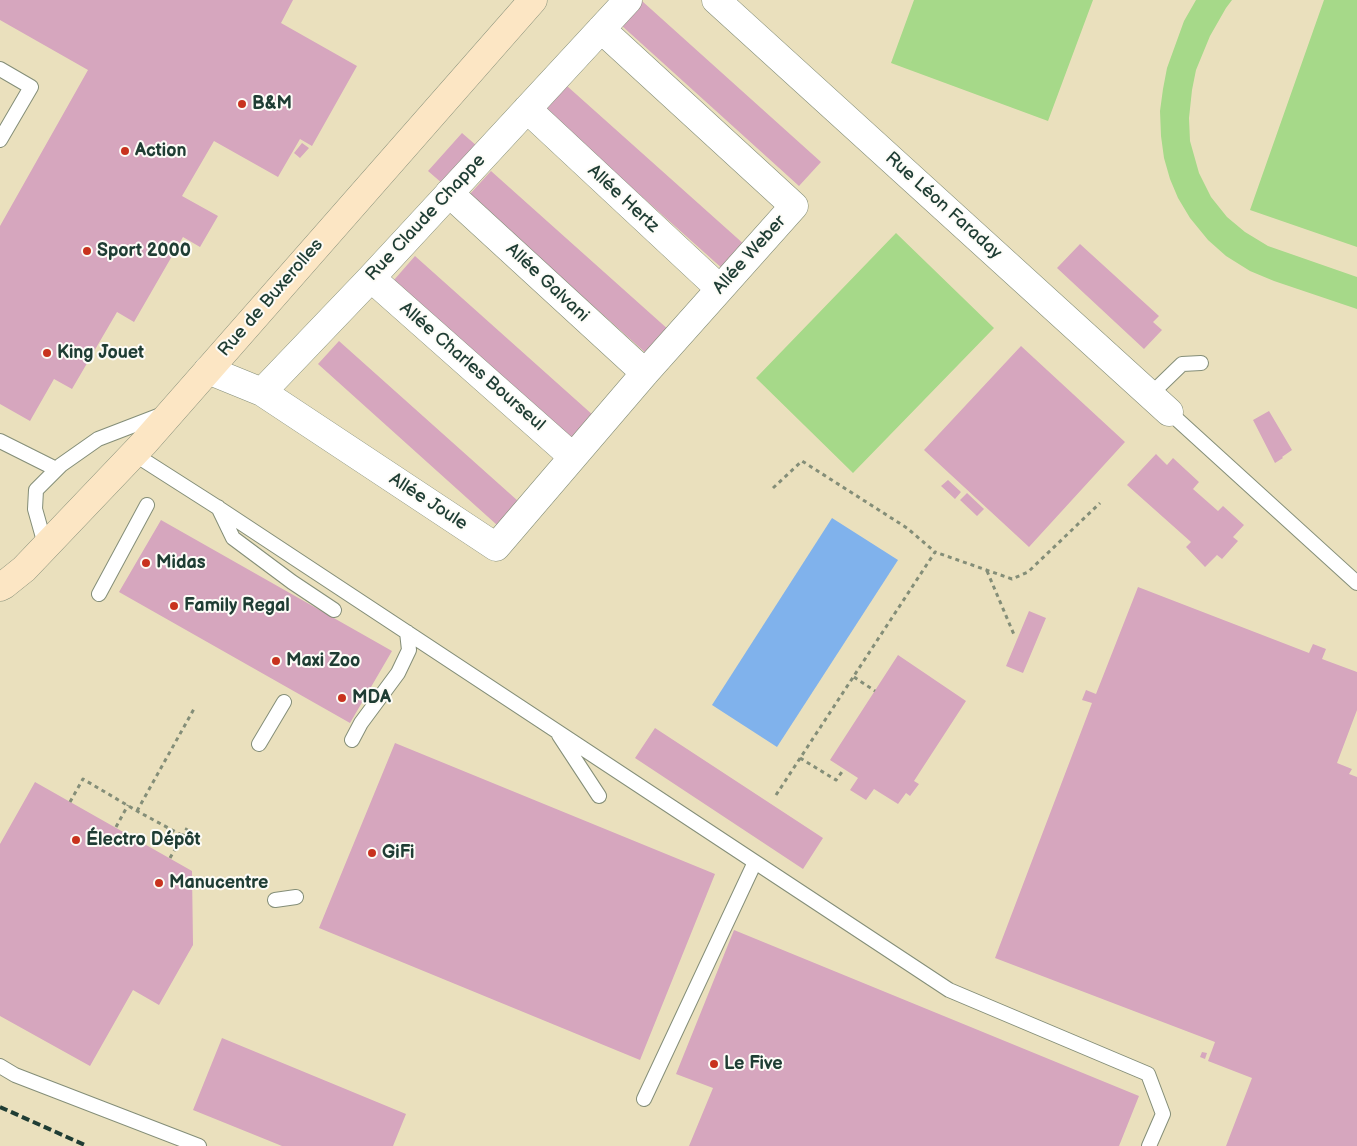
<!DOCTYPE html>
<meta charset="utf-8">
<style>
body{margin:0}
canvas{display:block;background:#eae0bd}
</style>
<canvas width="1357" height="1146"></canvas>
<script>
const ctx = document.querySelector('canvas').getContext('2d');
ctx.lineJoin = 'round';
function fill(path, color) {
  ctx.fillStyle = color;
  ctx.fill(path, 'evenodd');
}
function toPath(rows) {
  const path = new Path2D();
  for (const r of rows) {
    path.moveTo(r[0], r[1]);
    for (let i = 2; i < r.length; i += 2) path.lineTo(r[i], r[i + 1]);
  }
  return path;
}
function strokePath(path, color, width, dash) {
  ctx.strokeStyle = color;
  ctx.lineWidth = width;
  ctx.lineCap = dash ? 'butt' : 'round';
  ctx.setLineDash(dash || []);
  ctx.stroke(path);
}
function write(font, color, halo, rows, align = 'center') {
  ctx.font = font + ' "Balsamiq Sans",sans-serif';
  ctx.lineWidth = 4;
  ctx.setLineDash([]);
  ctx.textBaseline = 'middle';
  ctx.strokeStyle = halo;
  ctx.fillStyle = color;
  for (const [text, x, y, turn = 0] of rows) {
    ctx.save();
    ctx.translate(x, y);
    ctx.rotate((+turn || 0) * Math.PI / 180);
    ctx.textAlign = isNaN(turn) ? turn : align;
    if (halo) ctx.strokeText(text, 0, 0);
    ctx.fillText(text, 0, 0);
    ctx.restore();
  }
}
const green = toPath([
 [914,0,1093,0,1048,121,891,63],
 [1196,0,1232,0,1226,8,1210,36,1196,70,1192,90,1189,118,1190,141,1199,173,1211,197,1227,217,1245,232,1268,246,1357,277,1357,309,1274,281,1250,271,1226,256,1208,240,1190,218,1178,198,1170,179,1164,158,1161,136,1160,111,1163,89,1167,68,1184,21],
 [1324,0,1357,0,1357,247,1250,210],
 [896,233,994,328,853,473,756,378]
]);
const water = toPath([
 [832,518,898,560,777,747,712,705]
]);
const building = toPath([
 [0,0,293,0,281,23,357,66,312,146,300,139,278,177,214,141,182,196,218,216,200,247,183,237,134,322,117,312,72,389,54,379,30,421,0,404,0,226,88,70,0,20],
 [642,1,821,162,799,186,621,25],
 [567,86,746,246,724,270,545,110],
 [462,133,477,146,443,184,428,171],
 [302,143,309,148,300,158,294,153],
 [491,171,670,331,648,355,469,195],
 [1080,244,1159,316,1153,322,1162,330,1144,349,1057,268],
 [415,256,594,416,572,440,394,280],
 [339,341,518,501,497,525,318,364],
 [1021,346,1125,442,1029,547,924,450],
 [1269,411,1292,450,1282,457,1283,458,1275,463,1253,420],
 [1156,454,1167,465,1173,458,1199,482,1193,489,1218,511,1223,506,1244,525,1233,537,1238,541,1222,559,1217,555,1205,567,1186,547,1191,542,1127,485],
 [948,480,961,492,955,499,941,486],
 [967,493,984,509,977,516,960,500],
 [161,520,392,651,350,723,119,592],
 [1138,587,1309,653,1313,644,1326,649,1322,659,1357,672,1357,710,1337,763,1352,769,1349,774,1357,777,1357,1146,1226,1146,1252,1078,1208,1061,1215,1042,995,958,1092,703,1082,700,1086,690,1096,694],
 [1029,611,1046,618,1023,673,1006,666],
 [898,655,966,701,914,781,919,784,910,796,906,793,898,804,874,789,866,800,850,790,858,778,830,760],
 [655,728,823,838,803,869,635,758],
 [395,743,715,874,640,1060,319,928],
 [35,782,192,871,193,945,159,1005,133,990,90,1066,0,1016,0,844],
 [734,930,1139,1096,1119,1146,689,1146,713,1088,676,1074],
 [222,1038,406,1114,393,1146,282,1146,193,1110],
 [1202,1052,1207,1053,1205,1059,1200,1057]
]);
const path = toPath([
 [773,488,802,461,907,528,935,552],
 [987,571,1015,637],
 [854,677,875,691],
 [800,758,836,780,844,769],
 [776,795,935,552,1012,579,1028,572,1100,503],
 [70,802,83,779,137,811,198,844],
 [137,811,195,707],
 [116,827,128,805],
 [170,858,187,828]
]);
const lane = toPath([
 [0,69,31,87,0,140],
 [1150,395,1182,364,1201,363],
 [1169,412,1357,583],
 [0,441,56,469],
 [134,454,217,507,755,862],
 [218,507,233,538,292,582,334,610],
 [46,548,35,509,36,490,61,465,98,439,163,414],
 [99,594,147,505],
 [559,735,599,796],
 [352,740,361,723,398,673,409,650,407,632],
 [259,744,284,702],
 [275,900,296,897],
 [0,1066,15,1075,199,1146],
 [644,1099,755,862,949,990,1148,1074,1163,1114,1149,1146]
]);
const street = toPath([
 [716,0,1169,412],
 [527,109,720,289],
 [449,193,645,373],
 [371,278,573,457],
 [208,370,262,392,371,278,628,0],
 [262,392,496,547,645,373,794,206,601,29]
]);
const secondary = toPath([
 [0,587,4,585,24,569,145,442,533,0]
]);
const rail = toPath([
 [0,1107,87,1146]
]);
const markers = [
 [242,104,5,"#c8321e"],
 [125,151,5,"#c8321e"],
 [87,251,5,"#c8321e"],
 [47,353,5,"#c8321e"],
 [146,563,5,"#c8321e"],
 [174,606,5,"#c8321e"],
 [276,661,5,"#c8321e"],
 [342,698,5,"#c8321e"],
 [76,840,5,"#c8321e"],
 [372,853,5,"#c8321e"],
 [159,883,5,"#c8321e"],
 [714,1064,5,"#c8321e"]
];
const poiNames = [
 ["B&M",252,104],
 ["Action",135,151],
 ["Sport 2000",97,251],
 ["King Jouet",57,353],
 ["Midas",156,563],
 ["Family Regal",184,606],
 ["Maxi Zoo",286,661],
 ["MDA",352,698],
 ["Électro Dépôt",86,840],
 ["GiFi",382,853],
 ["Manucentre",169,883],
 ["Le Five",724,1064]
];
const streetNames = [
 ["Allée Hertz",623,199,43],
 ["Rue Léon Faraday",943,206,42],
 ["Rue Claude Chappe",426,218,-47],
 ["Allée Weber",750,255,-48],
 ["Allée Galvani",547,283,43],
 ["Rue de Buxerolles",271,298,-49],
 ["Allée Charles Bourseul",472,367,41],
 ["Allée Joule",428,502,33]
];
fill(green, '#a6d989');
fill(water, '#80b2ec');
fill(building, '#d6a6be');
strokePath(lane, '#848e78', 16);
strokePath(street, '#848e78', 29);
strokePath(secondary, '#848e78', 29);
strokePath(path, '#848e78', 3, [4, 4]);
strokePath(lane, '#fff', 14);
strokePath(street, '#fff', 28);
strokePath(secondary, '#fce6c4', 28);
strokePath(rail, '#1f3d34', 4, [8, 4]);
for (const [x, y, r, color] of markers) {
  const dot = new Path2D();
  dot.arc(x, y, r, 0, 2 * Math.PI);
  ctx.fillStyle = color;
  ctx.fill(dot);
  strokePath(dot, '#fdfcf7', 2);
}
write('bold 18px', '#1f3d34', '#fdfcf7', poiNames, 'left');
write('18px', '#1f3d34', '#fdfcf7', streetNames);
</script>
